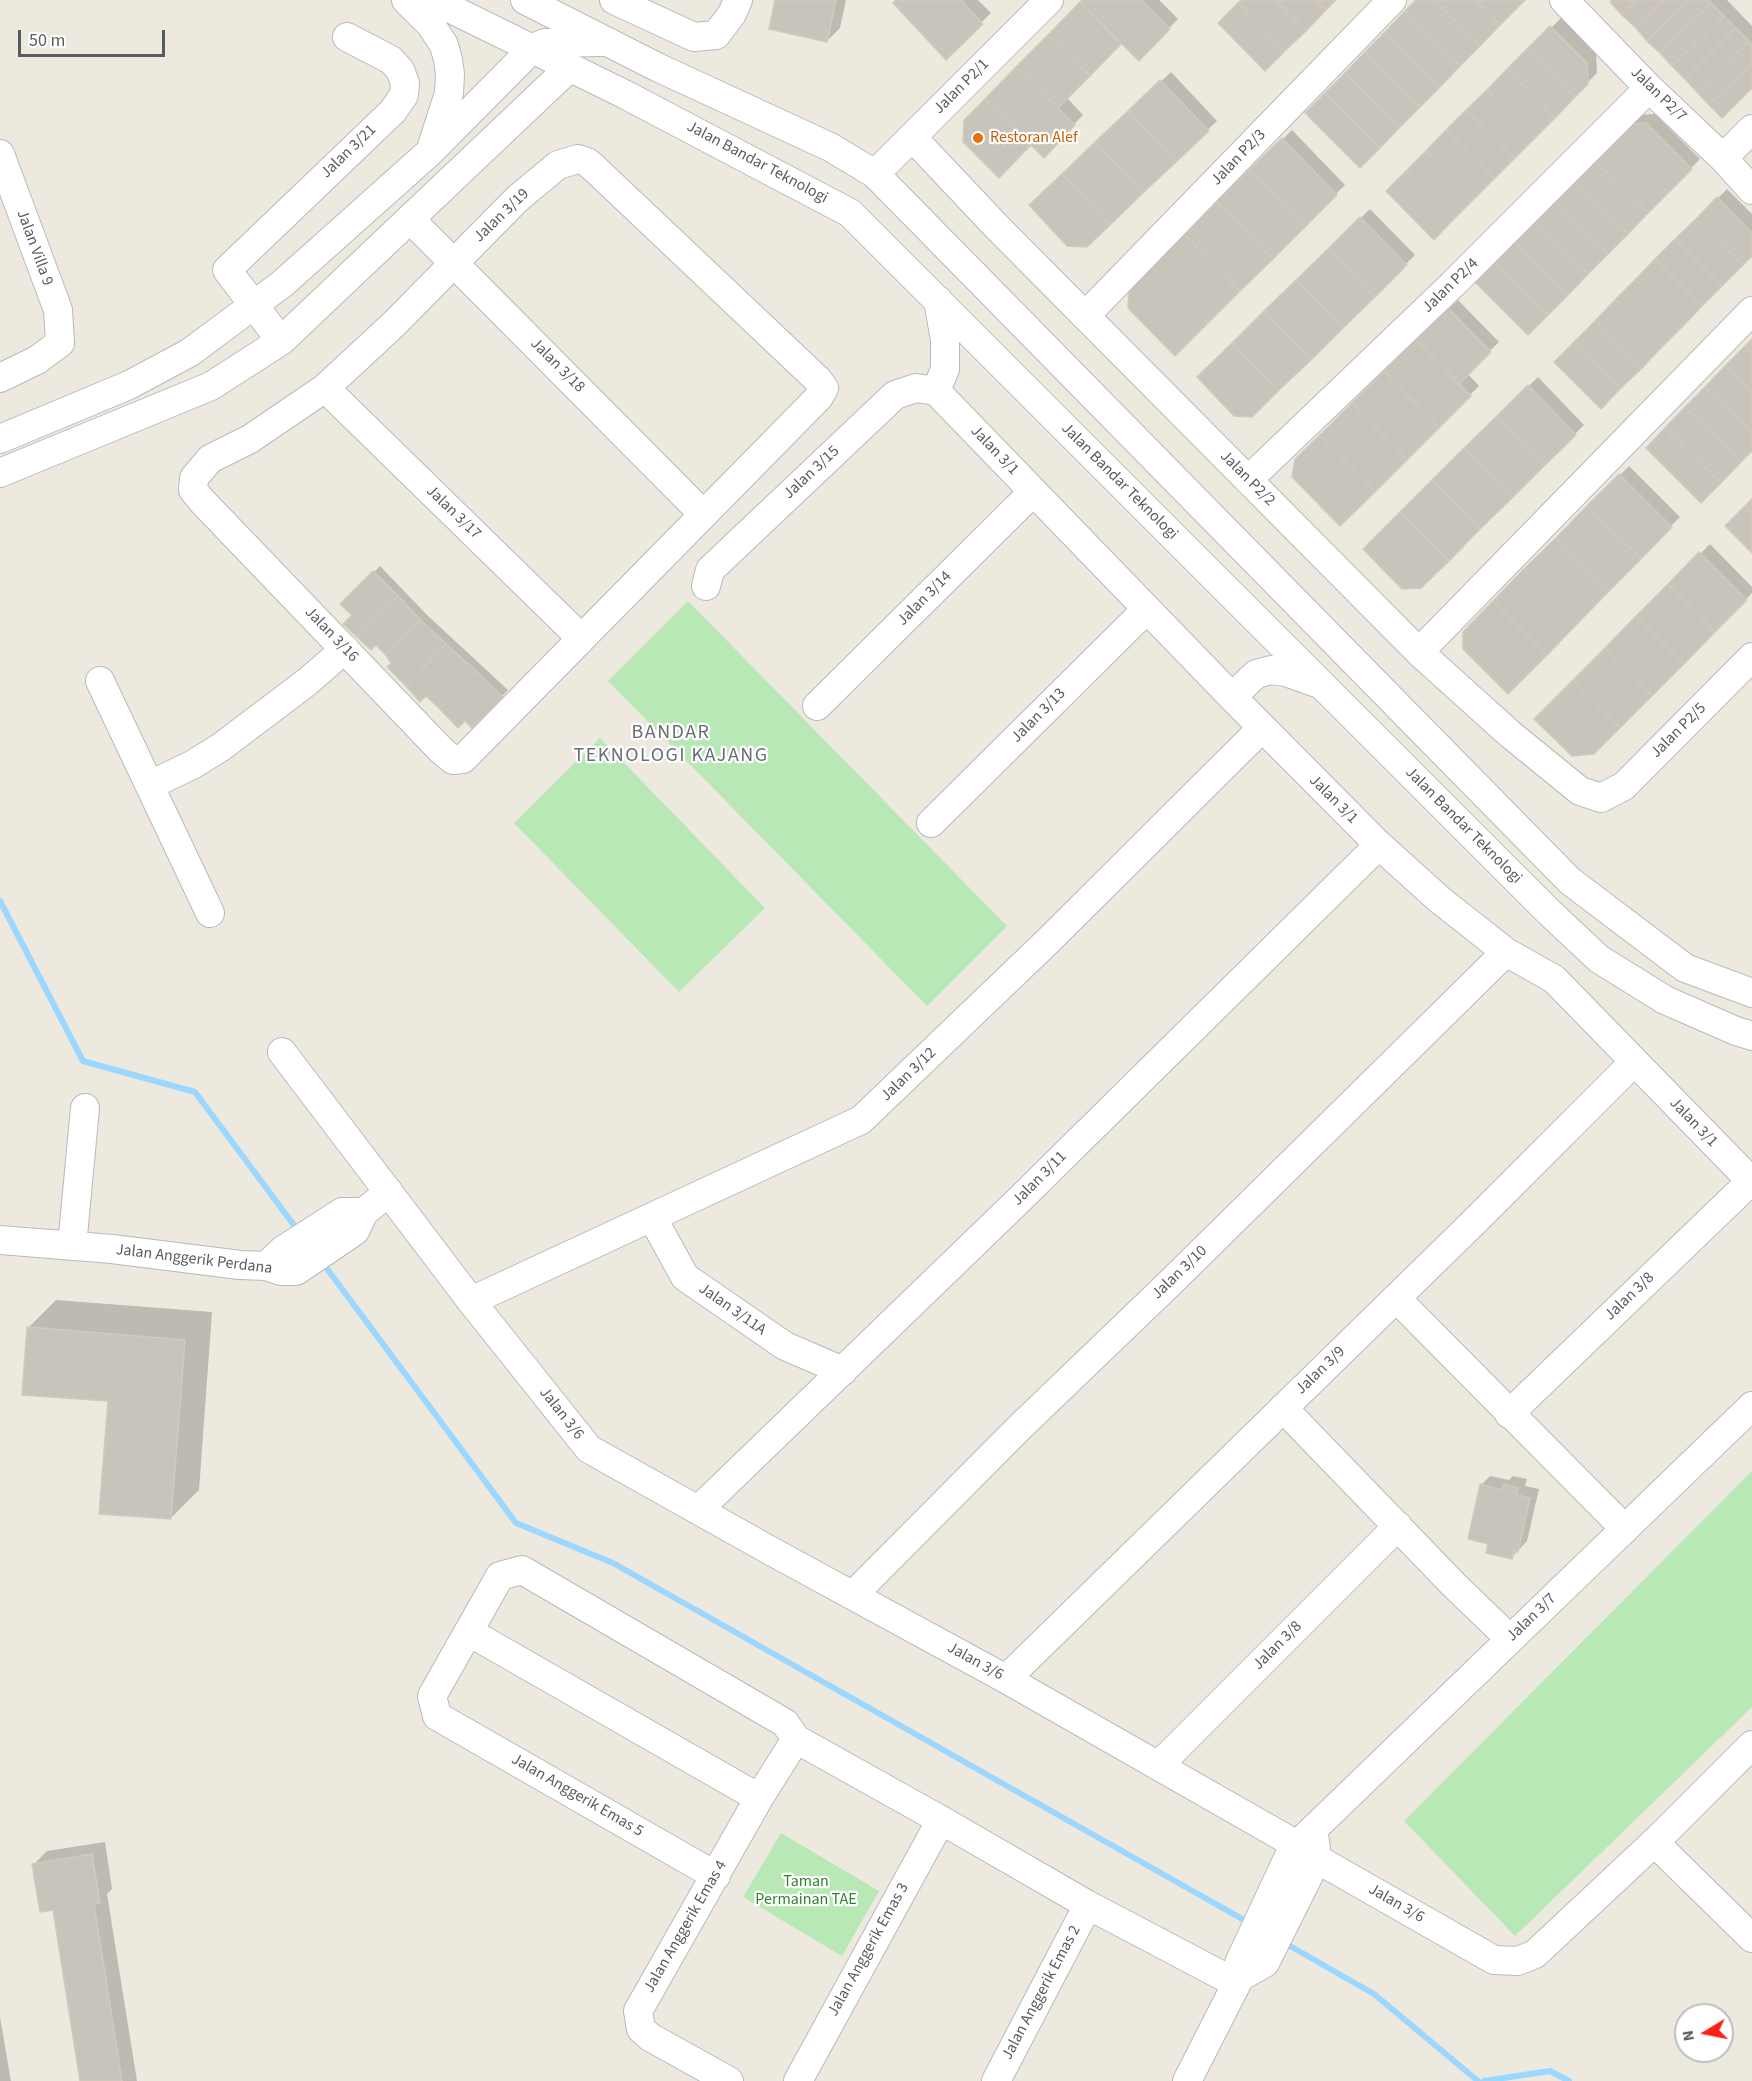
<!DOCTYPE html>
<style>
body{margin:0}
#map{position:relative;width:1752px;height:2081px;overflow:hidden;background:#ede9de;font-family:"Source Sans 3",sans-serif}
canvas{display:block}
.north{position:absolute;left:1674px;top:2003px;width:60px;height:60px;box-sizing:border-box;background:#fff;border:2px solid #bcbec0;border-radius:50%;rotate:260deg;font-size:16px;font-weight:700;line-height:24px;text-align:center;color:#575c61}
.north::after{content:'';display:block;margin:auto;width:21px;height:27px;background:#fa2016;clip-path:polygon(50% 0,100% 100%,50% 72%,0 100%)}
.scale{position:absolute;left:18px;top:30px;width:147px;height:27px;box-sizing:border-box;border:3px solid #575c61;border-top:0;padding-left:8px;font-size:18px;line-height:21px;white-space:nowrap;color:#575c61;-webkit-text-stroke:4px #fff;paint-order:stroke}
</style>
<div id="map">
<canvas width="1752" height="2081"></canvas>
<div class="north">N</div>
<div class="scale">50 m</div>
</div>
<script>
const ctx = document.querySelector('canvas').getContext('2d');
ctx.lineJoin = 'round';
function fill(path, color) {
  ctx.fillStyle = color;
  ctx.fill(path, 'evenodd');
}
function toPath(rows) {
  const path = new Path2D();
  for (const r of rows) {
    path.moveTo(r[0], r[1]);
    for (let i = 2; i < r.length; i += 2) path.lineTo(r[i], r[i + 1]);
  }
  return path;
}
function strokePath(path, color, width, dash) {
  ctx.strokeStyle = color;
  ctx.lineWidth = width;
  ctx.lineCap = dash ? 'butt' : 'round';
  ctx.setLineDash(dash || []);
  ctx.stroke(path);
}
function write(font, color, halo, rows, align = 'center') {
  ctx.font = font + ' "Source Sans 3",sans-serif';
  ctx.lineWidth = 4.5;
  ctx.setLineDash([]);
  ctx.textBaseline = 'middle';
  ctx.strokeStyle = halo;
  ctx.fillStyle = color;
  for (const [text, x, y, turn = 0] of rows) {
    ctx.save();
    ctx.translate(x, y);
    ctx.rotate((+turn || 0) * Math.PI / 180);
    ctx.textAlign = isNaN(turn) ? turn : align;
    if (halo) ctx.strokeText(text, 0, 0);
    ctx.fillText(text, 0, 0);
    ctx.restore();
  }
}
const green = toPath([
 [688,601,1007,926,927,1006,608,681],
 [600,738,765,908,679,992,514,823],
 [1752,1471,1752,1707,1515,1936,1404,1821],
 [781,1833,879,1891,842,1956,743,1897]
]);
const shadow = toPath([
 [776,0,846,0,840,28,827,41],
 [898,0,978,0,991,13,946,57],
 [1084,0,1159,0,1178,19,1139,59,1122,42,1067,98,1083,115,1044,155,1031,143,965,121],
 [1610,0,1727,0,1752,26,1752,86,1722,116],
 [1561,18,1596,53,1597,73,1434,237,1388,191],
 [1171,72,1217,121,1086,246,1031,205],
 [1655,114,1700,159,1528,333,1476,281,1639,115],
 [1292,130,1345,185,1175,354,1130,291],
 [1727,189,1752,214,1752,254,1557,362],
 [1370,209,1415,255,1252,416,1199,377],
 [1458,300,1499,342,1467,373,1479,386,1340,524,1297,460],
 [1538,377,1584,425,1420,587,1365,549],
 [1629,466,1680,517,1508,692,1464,632],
 [1710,544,1752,587,1752,593,1593,753,1537,719],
 [380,566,427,615,508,690,472,726,393,663,342,604],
 [56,1300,212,1312,199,1490,171,1518,109,1400,28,1328],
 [1490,1476,1509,1480,1513,1476,1527,1479,1525,1486,1539,1489,1527,1541,1512,1557,1490,1543,1481,1485],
 [105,1842,112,1889,107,1894,137,2081,81,2081,54,1909,34,1864,47,1851],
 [0,2017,11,2081,0,2081]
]);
const stream = toPath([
 [0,901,83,1061,195,1092,299,1232],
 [322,1262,516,1523,613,1563,1251,1924],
 [1283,1942,1374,1994,1478,2081],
 [1484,2081,1550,2071,1569,2081]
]);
const building = toPath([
 [775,0,836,0,827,42,769,29,775,0],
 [896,0,961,0,983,24,946,60,893,3,896,0],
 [1082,0,1141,0,1170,29,1139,61,1080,2,1082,0],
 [1241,0,1275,0,1306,31,1285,51,1238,3,1241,0],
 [1275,0,1316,0,1326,10,1306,31,1275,0],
 [1316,0,1336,0,1326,10,1316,0],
 [1416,0,1434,0,1480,46,1460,66,1405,11,1416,0],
 [1434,0,1475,0,1500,25,1480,46,1434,0],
 [1475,0,1525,0,1500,25,1475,0],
 [1612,0,1637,0,1622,15,1610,2,1612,0],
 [1637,0,1663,0,1635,27,1622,15,1637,0],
 [1663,0,1689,0,1647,41,1635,27,1663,0],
 [1689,0,1709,0,1711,3,1660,53,1647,41,1689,0],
 [1080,2,1121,44,1090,76,1048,35,1080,2],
 [1238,3,1285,51,1265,71,1218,23,1238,3],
 [1711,3,1724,16,1672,66,1660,53,1711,3],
 [1405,11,1460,66,1440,87,1385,32,1405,11],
 [1724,16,1736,28,1685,79,1672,66,1724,16],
 [1550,26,1587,63,1588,84,1575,97,1527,49,1550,26],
 [1736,28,1749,41,1697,92,1685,79,1736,28],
 [1385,32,1440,87,1420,107,1365,52,1385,32],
 [1048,35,1090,76,1058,108,1016,67,1048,35],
 [1749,41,1752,45,1752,63,1709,105,1697,92,1749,41],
 [1527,49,1575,97,1555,118,1507,69,1527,49],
 [1365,52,1420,107,1400,127,1345,73,1365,52],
 [1752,63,1752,88,1722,118,1709,105,1752,63],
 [1016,67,1075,125,1044,158,985,99,1016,67],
 [1507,69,1555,118,1535,138,1487,90,1507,69],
 [1345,73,1400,127,1380,148,1325,93,1345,73],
 [1160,80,1209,131,1176,162,1128,111,1160,80],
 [1487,90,1535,138,1515,158,1466,110,1487,90],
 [1325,93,1380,148,1360,168,1305,113,1325,93],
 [985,99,1031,145,999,178,963,142,964,120,985,99],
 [1466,110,1515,158,1494,179,1446,130,1466,110],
 [1128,111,1176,162,1143,193,1095,142,1128,111],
 [1646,123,1692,169,1668,193,1614,139,1628,124,1646,123],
 [1446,130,1494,179,1474,199,1426,151,1446,130],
 [1282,138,1337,195,1305,227,1249,170,1282,138],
 [1614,139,1668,193,1648,213,1594,160,1614,139],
 [1095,142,1143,193,1110,225,1062,174,1095,142],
 [1426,151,1474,199,1454,219,1406,171,1426,151],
 [1594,160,1648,213,1628,234,1574,180,1594,160],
 [1249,170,1305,227,1273,259,1217,202,1249,170],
 [1406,171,1454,219,1434,240,1386,191,1406,171],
 [1062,174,1110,225,1087,247,1067,246,1029,205,1062,174],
 [1574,180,1628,234,1608,254,1554,200,1574,180],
 [1717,197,1752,233,1752,256,1743,265,1696,219,1717,197],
 [1554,200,1608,254,1588,274,1534,220,1554,200],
 [1217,202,1273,259,1240,291,1185,235,1217,202],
 [1360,217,1407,265,1375,297,1328,249,1360,217],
 [1696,219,1743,265,1722,286,1675,239,1696,219],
 [1534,220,1588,274,1568,295,1514,241,1534,220],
 [1185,235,1240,291,1208,323,1152,267,1185,235],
 [1675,239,1722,286,1702,306,1655,259,1675,239],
 [1514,241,1568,295,1548,315,1494,261,1514,241],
 [1328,249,1375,297,1343,328,1296,280,1328,249],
 [1655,259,1702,306,1682,327,1635,280,1655,259],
 [1494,261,1548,315,1528,335,1474,281,1494,261],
 [1152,267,1208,323,1175,356,1128,308,1129,290,1152,267],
 [1296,280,1343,328,1311,360,1264,311,1296,280],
 [1635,280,1682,327,1662,347,1615,300,1635,280],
 [1615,300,1662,347,1642,368,1595,321,1615,300],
 [1448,308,1491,352,1459,384,1416,340,1448,308],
 [1264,311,1311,360,1278,391,1232,343,1264,311],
 [1595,321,1642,368,1621,388,1575,341,1595,321],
 [1752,339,1752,353,1745,346,1752,339],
 [1416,340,1471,396,1439,428,1384,371,1416,340],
 [1575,341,1621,388,1601,409,1554,362,1575,341],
 [1232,343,1278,391,1252,417,1234,416,1197,377,1232,343],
 [1745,346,1752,353,1752,393,1725,366,1745,346],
 [1725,366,1752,393,1752,433,1705,387,1725,366],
 [1384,371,1439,428,1407,460,1352,403,1384,371],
 [1528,385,1576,435,1544,466,1496,417,1528,385],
 [1705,387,1752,433,1752,451,1741,462,1685,407,1705,387],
 [1352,403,1407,460,1375,492,1320,435,1352,403],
 [1685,407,1741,462,1721,483,1665,428,1685,407],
 [1496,417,1544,466,1512,498,1464,448,1496,417],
 [1665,428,1721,483,1701,503,1646,448,1665,428],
 [1320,435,1375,492,1340,526,1292,477,1295,459,1320,435],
 [1464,448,1512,498,1480,529,1432,480,1464,448],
 [1619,474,1672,527,1641,559,1587,506,1619,474],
 [1432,480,1480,529,1449,561,1400,512,1432,480],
 [1752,499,1752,513,1745,506,1752,499],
 [1587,506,1641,559,1609,591,1556,538,1587,506],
 [1745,506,1752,513,1752,553,1725,526,1745,506],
 [1400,512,1449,561,1421,588,1402,589,1363,549,1400,512],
 [1556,538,1609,591,1578,623,1524,569,1556,538],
 [1699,552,1747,600,1715,632,1668,584,1699,552],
 [1524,569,1578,623,1547,655,1493,601,1524,569],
 [373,571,398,596,357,637,343,624,352,615,340,604,373,571],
 [1668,584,1715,632,1684,664,1636,616,1668,584],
 [398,596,421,620,386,655,376,645,371,650,357,637,398,596],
 [1493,601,1547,655,1508,694,1463,649,1463,632,1493,601],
 [1636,616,1684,664,1652,696,1605,648,1636,616],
 [421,620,446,644,406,686,387,667,391,663,386,655,421,620],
 [446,644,476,671,439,708,426,696,420,702,406,686,446,644],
 [1605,648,1652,696,1620,728,1573,680,1605,648],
 [476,671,503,697,472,728,465,721,458,728,439,708,476,671],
 [1573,680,1620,728,1594,754,1572,756,1534,719,1573,680],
 [27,1327,185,1340,171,1519,99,1514,108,1401,22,1395,27,1327],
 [1480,1484,1501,1490,1503,1484,1518,1488,1517,1495,1530,1498,1518,1552,1514,1551,1512,1559,1486,1553,1488,1544,1468,1539,1480,1484],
 [92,1854,100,1903,94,1904,122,2081,80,2081,53,1910,40,1912,32,1864,92,1854]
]);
const minor = toPath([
 [406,0,431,25,444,45,448,60,450,74,449,93,432,146],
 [433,0,624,94,850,213,1550,913,1599,959,1665,1000,1736,1031,1752,1036],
 [525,0,657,67,830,147,875,174,1570,881,1685,968,1752,993],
 [614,0,694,37,716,35,732,14,738,0],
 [1564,0,1649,88,1723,158,1752,190],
 [912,137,997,227,1419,652,1510,734,1580,791,1601,798,1624,786,1752,657],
 [0,154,58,310,60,343,37,360,0,378],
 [1723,158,1752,129],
 [578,159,587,162,594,168,818,380,824,388,819,397,765,452,463,759,453,760,442,751,202,501,193,490,194,478,210,459,250,439,325,388,395,323,517,199,558,165,578,159],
 [875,174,1049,0],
 [410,219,703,514],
 [1085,316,1392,0],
 [281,341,227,270,393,111,404,95,405,83,400,70,391,60,347,37],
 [325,388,581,638],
 [936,391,1232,697,1379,845,1440,900,1506,952,1554,979,1752,1182],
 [936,391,945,369,945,340,938,300],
 [0,439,129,385,189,353,282,284,431,151,533,48,545,43,602,42],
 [0,473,211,386,281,341,569,68],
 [1248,480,1453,284,1649,88],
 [706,586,710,570,895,395,916,388,936,391],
 [1419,652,1752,311],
 [100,681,210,913],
 [1232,697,1256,674,1271,670,1286,672,1317,683],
 [817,706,1033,492],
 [150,785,192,765,221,747,307,682,345,649],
 [931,823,1147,609],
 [282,1052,471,1301,589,1449,771,1551,1006,1679,1297,1845,1317,1859,1494,1960,1518,1961,1535,1954,1659,1838,1752,1745],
 [652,1217,685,1277,785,1346,843,1371],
 [0,1240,112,1249,240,1265,266,1266,281,1271,296,1271,355,1231,364,1212,389,1192],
 [72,1246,85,1108],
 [266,1266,283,1250,342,1212,364,1212],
 [1396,1298,1625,1529],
 [471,1301,861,1120,1048,941,1262,728],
 [1283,1408,1454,1585,1510,1639],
 [1509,1414,1751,1181],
 [698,1510,1017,1202,1379,845],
 [853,1595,1019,1428,1171,1282,1506,952],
 [469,1632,759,1798],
 [1006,1679,1473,1223,1634,1062],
 [1158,1766,1398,1526],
 [1654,1842,1752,1938],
 [716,1876,437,1716,432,1696,500,1576,522,1570,785,1723,796,1739,941,1820,1088,1905,1236,1983],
 [1240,1977,1239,1963,1289,1856,1297,1845,1752,1406],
 [729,2081,650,2037,641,2029,638,2011,759,1798,796,1739],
 [798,2081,941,1820],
 [996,2081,1088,1905],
 [1187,2081,1240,1977,1265,1963,1317,1859,1315,1841]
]);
const markers = [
 [978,138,6,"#e8710a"]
];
const streetNames = [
 ["Jalan P2/1",962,87,-45],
 ["Jalan P2/7",1658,95,44],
 ["Jalan 3/21",349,152,-44],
 ["Jalan P2/3",1239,158,-46],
 ["Jalan Bandar Teknologi",757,163,28],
 ["Jalan 3/19",502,216,-44],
 ["Jalan Villa 9",34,248,70],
 ["Jalan P2/4",1451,286,-44],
 ["Jalan 3/18",557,366,45],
 ["Jalan 3/1",994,451,46],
 ["Jalan 3/15",812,473,-43],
 ["Jalan P2/2",1247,479,45],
 ["Jalan Bandar Teknologi",1119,482,45],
 ["Jalan 3/17",453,513,44],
 ["Jalan 3/14",925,599,-45],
 ["Jalan 3/16",331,635,46],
 ["Jalan 3/13",1039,716,-45],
 ["Jalan P2/5",1679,731,-45],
 ["Jalan 3/1",1333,800,45],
 ["Jalan Bandar Teknologi",1463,826,45],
 ["Jalan 3/12",909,1075,-44],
 ["Jalan 3/1",1693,1123,46],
 ["Jalan 3/11",1040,1179,-45],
 ["Jalan Anggerik Perdana",194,1260,7],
 ["Jalan 3/10",1180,1273,-44],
 ["Jalan 3/8",1630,1297,-44],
 ["Jalan 3/11A",732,1310,35],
 ["Jalan 3/9",1321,1371,-44],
 ["Jalan 3/6",561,1414,52],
 ["Jalan 3/7",1532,1618,-44],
 ["Jalan 3/8",1278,1646,-45],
 ["Jalan 3/6",975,1662,29],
 ["Jalan Anggerik Emas 5",577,1796,30],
 ["Jalan 3/6",1396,1904,30],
 ["Jalan Anggerik Emas 4",686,1927,-60],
 ["Jalan Anggerik Emas 3",869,1950,-61],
 ["Jalan Anggerik Emas 2",1042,1993,-62]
];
const foodNames = [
 ["Restoran Alef",990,138]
];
const parkNames = [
 ["Taman",806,1882],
 ["Permainan TAE",806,1900]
];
const quarterNames = [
 ["BANDAR",671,734],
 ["TEKNOLOGI KAJANG",671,757]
];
fill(green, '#b9e8b7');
fill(shadow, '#0003');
strokePath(stream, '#9cd7ff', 6);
fill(building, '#c8c3bb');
strokePath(building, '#d2cabc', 1.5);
strokePath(minor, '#b6babf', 30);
strokePath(minor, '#fff', 28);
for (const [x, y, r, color] of markers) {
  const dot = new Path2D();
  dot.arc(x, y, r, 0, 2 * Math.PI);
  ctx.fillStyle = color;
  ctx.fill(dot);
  strokePath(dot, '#fff', 2);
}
write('16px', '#575c61', '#fff', streetNames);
write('16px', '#c56008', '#fff', foodNames, 'left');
write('16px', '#2c852d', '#fff', parkNames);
ctx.letterSpacing = '1.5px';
write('20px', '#686e73', '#fff', quarterNames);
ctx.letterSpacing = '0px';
</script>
